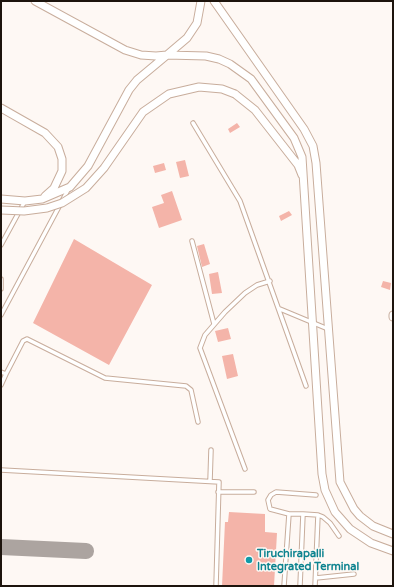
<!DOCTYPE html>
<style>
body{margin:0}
#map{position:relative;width:394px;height:587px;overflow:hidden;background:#fef8f4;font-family:"Varela Round",sans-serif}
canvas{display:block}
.frame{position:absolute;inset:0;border:2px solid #1d140d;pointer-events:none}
</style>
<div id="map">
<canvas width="394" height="587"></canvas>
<div class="frame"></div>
</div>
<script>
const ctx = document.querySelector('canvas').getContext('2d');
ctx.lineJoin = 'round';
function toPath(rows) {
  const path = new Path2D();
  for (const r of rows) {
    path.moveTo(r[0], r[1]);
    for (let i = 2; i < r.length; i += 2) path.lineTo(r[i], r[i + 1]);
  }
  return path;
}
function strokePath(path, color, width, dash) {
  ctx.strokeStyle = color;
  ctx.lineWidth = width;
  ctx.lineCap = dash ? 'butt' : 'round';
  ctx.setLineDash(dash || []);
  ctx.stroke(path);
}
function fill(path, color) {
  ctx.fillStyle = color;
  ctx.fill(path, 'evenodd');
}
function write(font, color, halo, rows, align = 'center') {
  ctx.font = font + ' "Varela Round",sans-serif';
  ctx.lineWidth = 3;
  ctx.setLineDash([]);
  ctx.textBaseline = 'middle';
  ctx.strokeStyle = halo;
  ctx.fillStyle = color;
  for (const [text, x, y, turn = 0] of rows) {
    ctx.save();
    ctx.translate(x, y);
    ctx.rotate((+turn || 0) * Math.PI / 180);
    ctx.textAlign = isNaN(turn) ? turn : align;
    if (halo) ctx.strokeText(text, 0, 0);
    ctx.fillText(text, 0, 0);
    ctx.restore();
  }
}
const taxiway = toPath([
 [1,547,86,551]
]);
const building = toPath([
 [237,123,240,127,230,133,228,129],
 [185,160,189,176,180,178,176,162],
 [164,163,166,170,155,173,153,166],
 [172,191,182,220,159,228,152,207,164,203,161,195],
 [289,211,292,215,281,221,279,216],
 [74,239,152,285,109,365,33,323],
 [204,244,210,264,202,267,197,246],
 [218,272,222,293,212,294,209,274],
 [383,281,391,283,390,290,381,287],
 [228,328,231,339,218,342,215,331],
 [233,354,238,376,227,379,222,356],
 [229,512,265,514,265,532,277,533,274,586,222,586,225,522,228,522]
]);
const service = toPath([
 [193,123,240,201,306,386],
 [192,241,214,324],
 [1,245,25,201],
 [1,279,1,289],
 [280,309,328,329],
 [1,315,69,188],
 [1,372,6,374,1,385],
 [6,374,23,341,27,339,105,378,186,386,191,390,198,422],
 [245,469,200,348,205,335,225,312,245,293,257,285,270,281],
 [1,470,219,482,216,586],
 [210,481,211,450],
 [218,492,254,492],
 [289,514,270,509,268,500,271,495,276,492,316,495],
 [316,578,354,574],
 [284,586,289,514,303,514],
 [300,586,303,514,318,515,323,517,330,523,339,536],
 [315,586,318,515]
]);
const minor = toPath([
 [35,1,125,50,141,55,156,56,167,55,187,38,197,23,201,1],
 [214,1,304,129,313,146,316,163,340,482,354,509,360,516,373,526,393,534],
 [235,94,255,110,298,165,302,175],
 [1,108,45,133,58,147,62,159,62,171,54,188,45,196],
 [1,199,25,201,42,199,70,187,88,166,129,90,137,80,167,55,206,56,219,59,230,64,251,79,294,138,302,157,322,474,325,490,335,512,350,529,371,543,393,551],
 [393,315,393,317]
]);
const minorBridge = toPath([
 [1,210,24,211,47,208,62,203,86,188,104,168,143,112,169,94,199,87,222,89,235,94]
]);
const markers = [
 [249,560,4,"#0f9aa8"]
];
const cultureNames = [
 ["Tiruchirapalli",257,554],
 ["Integrated Terminal",257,567]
];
strokePath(taxiway, '#aca4a0', 16);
fill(building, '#f4b4a9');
strokePath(service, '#c8ad9c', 5.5);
strokePath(minor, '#c8ad9c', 9);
strokePath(service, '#fff', 3.5);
strokePath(minor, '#fff', 7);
strokePath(minorBridge, '#c8ad9c', 9, []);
strokePath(minorBridge, '#fff', 7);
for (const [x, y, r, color] of markers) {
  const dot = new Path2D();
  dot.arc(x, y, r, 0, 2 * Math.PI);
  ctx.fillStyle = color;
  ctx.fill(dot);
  strokePath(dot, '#fef8f4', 1.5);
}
write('bold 11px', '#0d838f', '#fef8f4', cultureNames, 'left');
</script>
